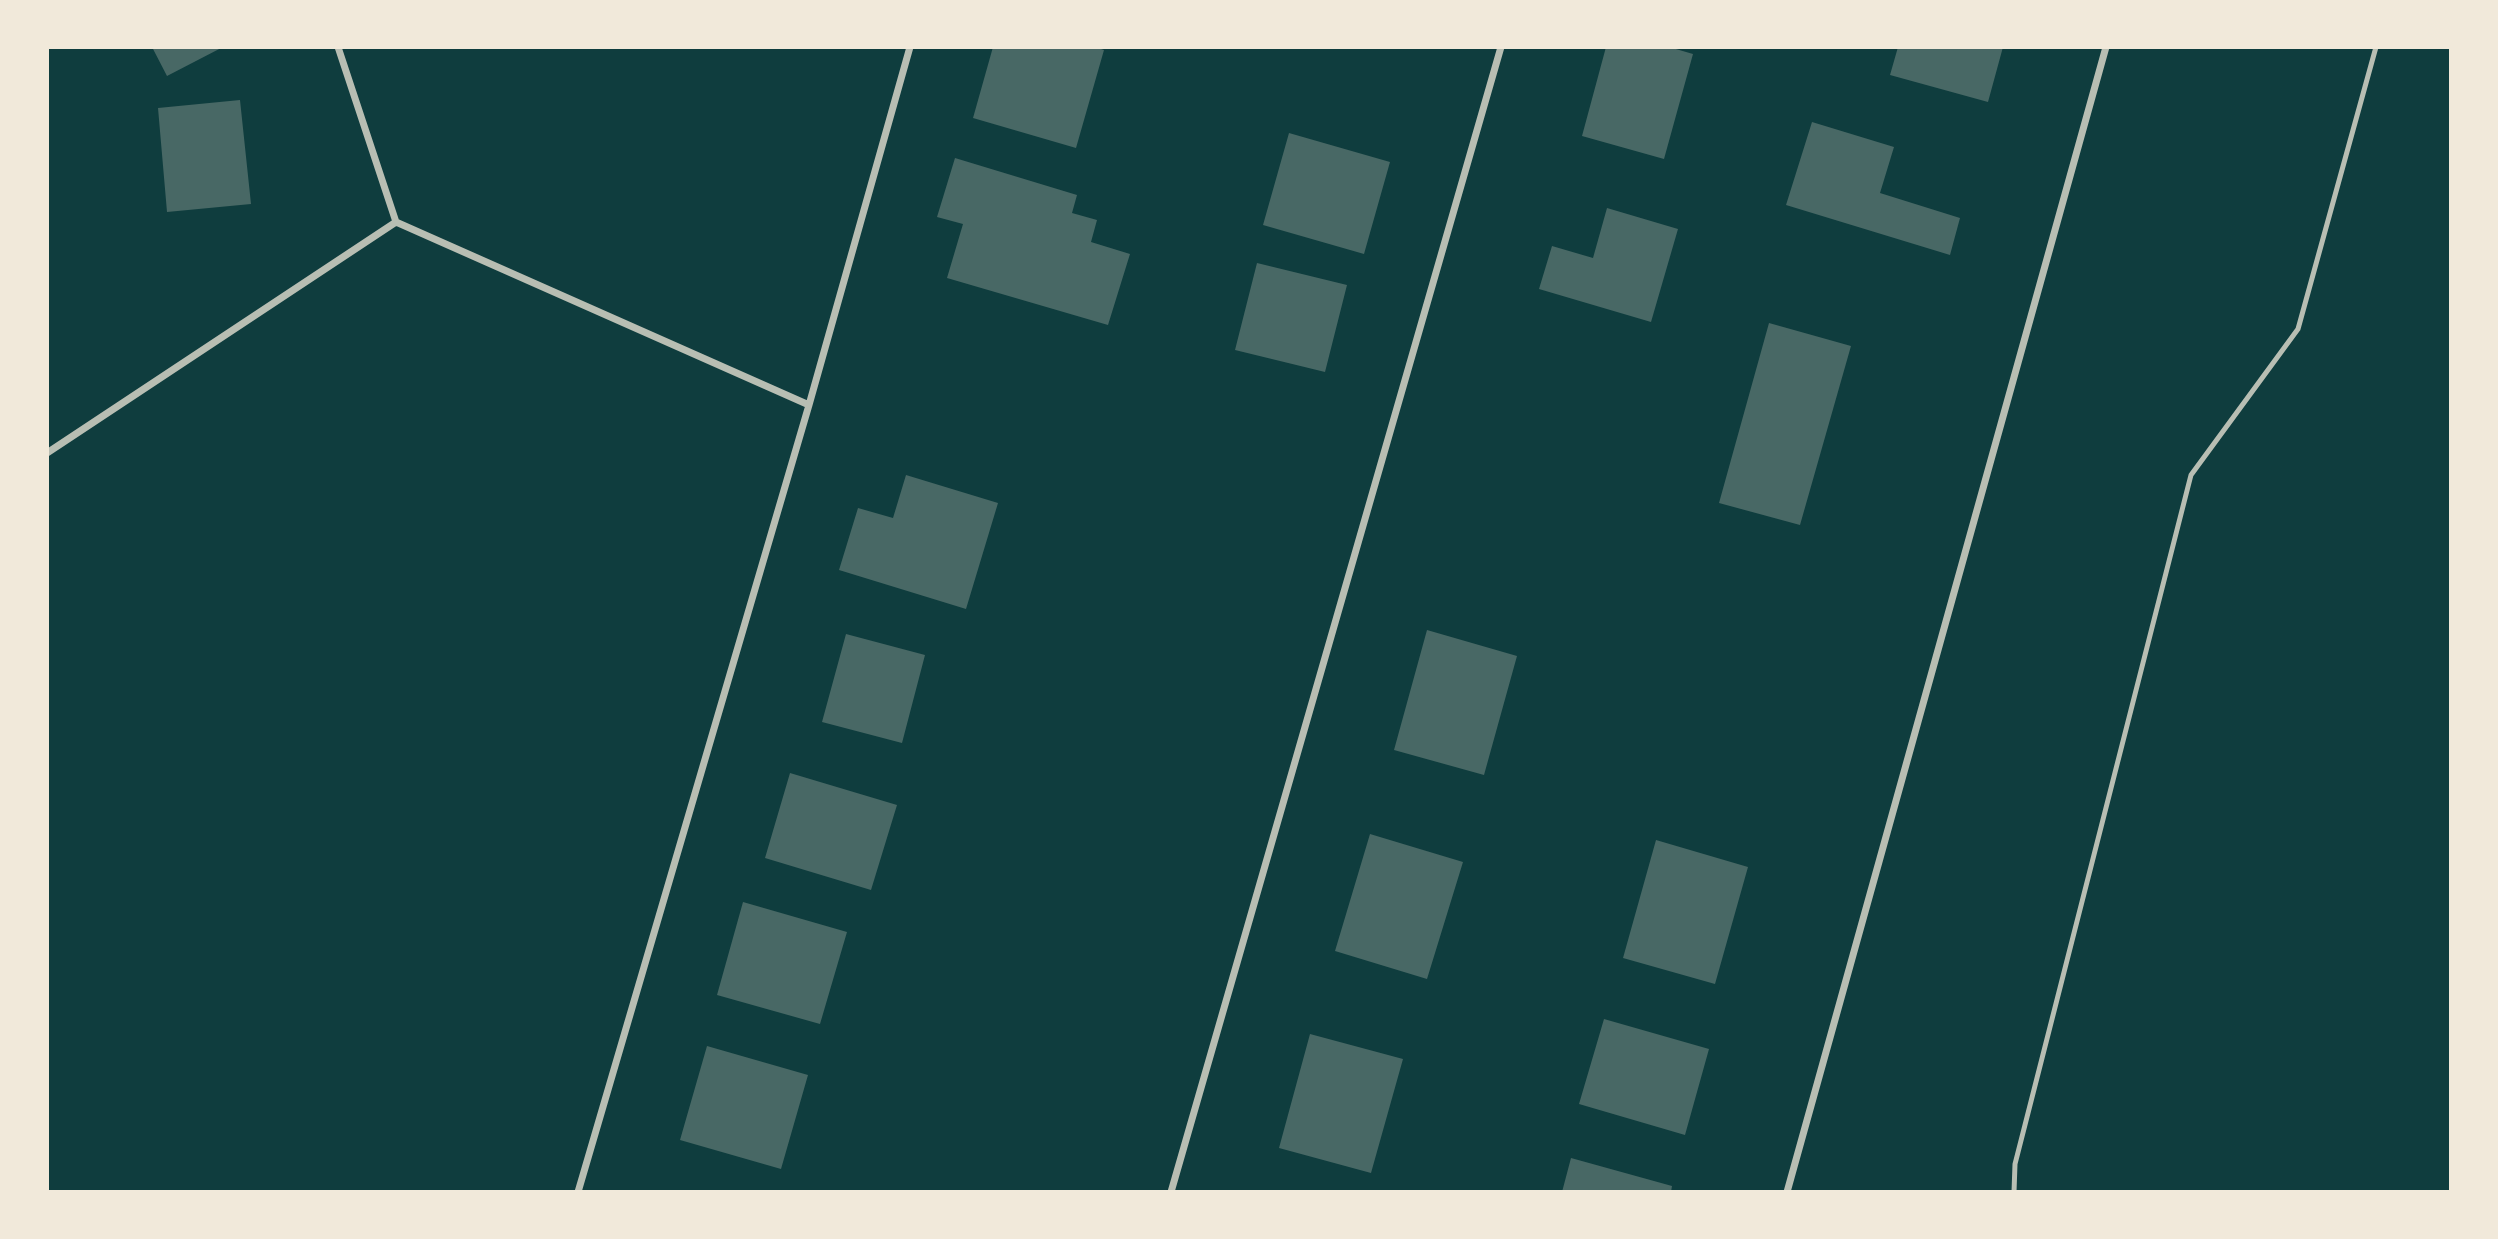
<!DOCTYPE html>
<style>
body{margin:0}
#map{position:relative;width:2498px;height:1239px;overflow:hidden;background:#0f3d3e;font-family:Montserrat,sans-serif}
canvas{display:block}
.frame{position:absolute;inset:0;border:49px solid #f1e9da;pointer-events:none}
</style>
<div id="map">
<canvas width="2498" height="1239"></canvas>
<div class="frame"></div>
</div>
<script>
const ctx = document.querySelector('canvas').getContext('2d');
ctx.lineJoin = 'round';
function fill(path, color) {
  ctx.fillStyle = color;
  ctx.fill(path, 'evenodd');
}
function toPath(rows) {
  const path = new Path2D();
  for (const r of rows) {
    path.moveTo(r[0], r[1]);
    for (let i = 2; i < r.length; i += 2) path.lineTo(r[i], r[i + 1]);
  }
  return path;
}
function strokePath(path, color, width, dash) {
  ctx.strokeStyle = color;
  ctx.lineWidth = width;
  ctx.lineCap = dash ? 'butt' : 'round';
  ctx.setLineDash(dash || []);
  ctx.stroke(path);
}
const building = toPath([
 [152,47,223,47,167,76],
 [993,47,1095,47,1104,50,1076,148,973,118],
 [1606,47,1669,47,1693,54,1664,159,1582,136],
 [1898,47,2003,47,1988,102,1890,75],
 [240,100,251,204,167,212,158,108],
 [1812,122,1894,147,1880,193,1960,218,1950,255,1786,205],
 [1289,133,1390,162,1364,254,1263,225],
 [955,158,1077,195,1072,213,1097,220,1091,242,1130,254,1108,325,947,278,963,224,937,217],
 [1607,208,1678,229,1651,322,1539,289,1552,246,1593,258],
 [1257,263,1347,285,1325,372,1235,350],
 [1769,323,1851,346,1800,525,1719,503],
 [906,475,998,503,966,609,839,570,858,508,893,518],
 [1427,630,1517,656,1484,775,1394,750],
 [846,634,925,655,902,743,822,722],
 [790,773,897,805,871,890,765,858],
 [1370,834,1463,862,1427,979,1335,951],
 [1656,840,1748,867,1715,984,1623,958],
 [743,902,847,932,820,1024,717,995],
 [1604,1019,1709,1049,1685,1135,1579,1104],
 [1310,1034,1403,1059,1371,1173,1279,1148],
 [707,1046,808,1075,781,1169,680,1140],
 [1571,1158,1672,1186,1671,1192,1562,1192]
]);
const service = toPath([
 [2014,1192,2015,1164,2191,475,2298,329,2376,47]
]);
const minor = toPath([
 [338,47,396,222,809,405],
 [47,453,396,222],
 [578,1192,809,405,910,47],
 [1171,1192,1501,47],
 [1787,1192,2106,47]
]);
fill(building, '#486865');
strokePath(service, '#b8beb3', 5);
strokePath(minor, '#b8beb3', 7);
</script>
